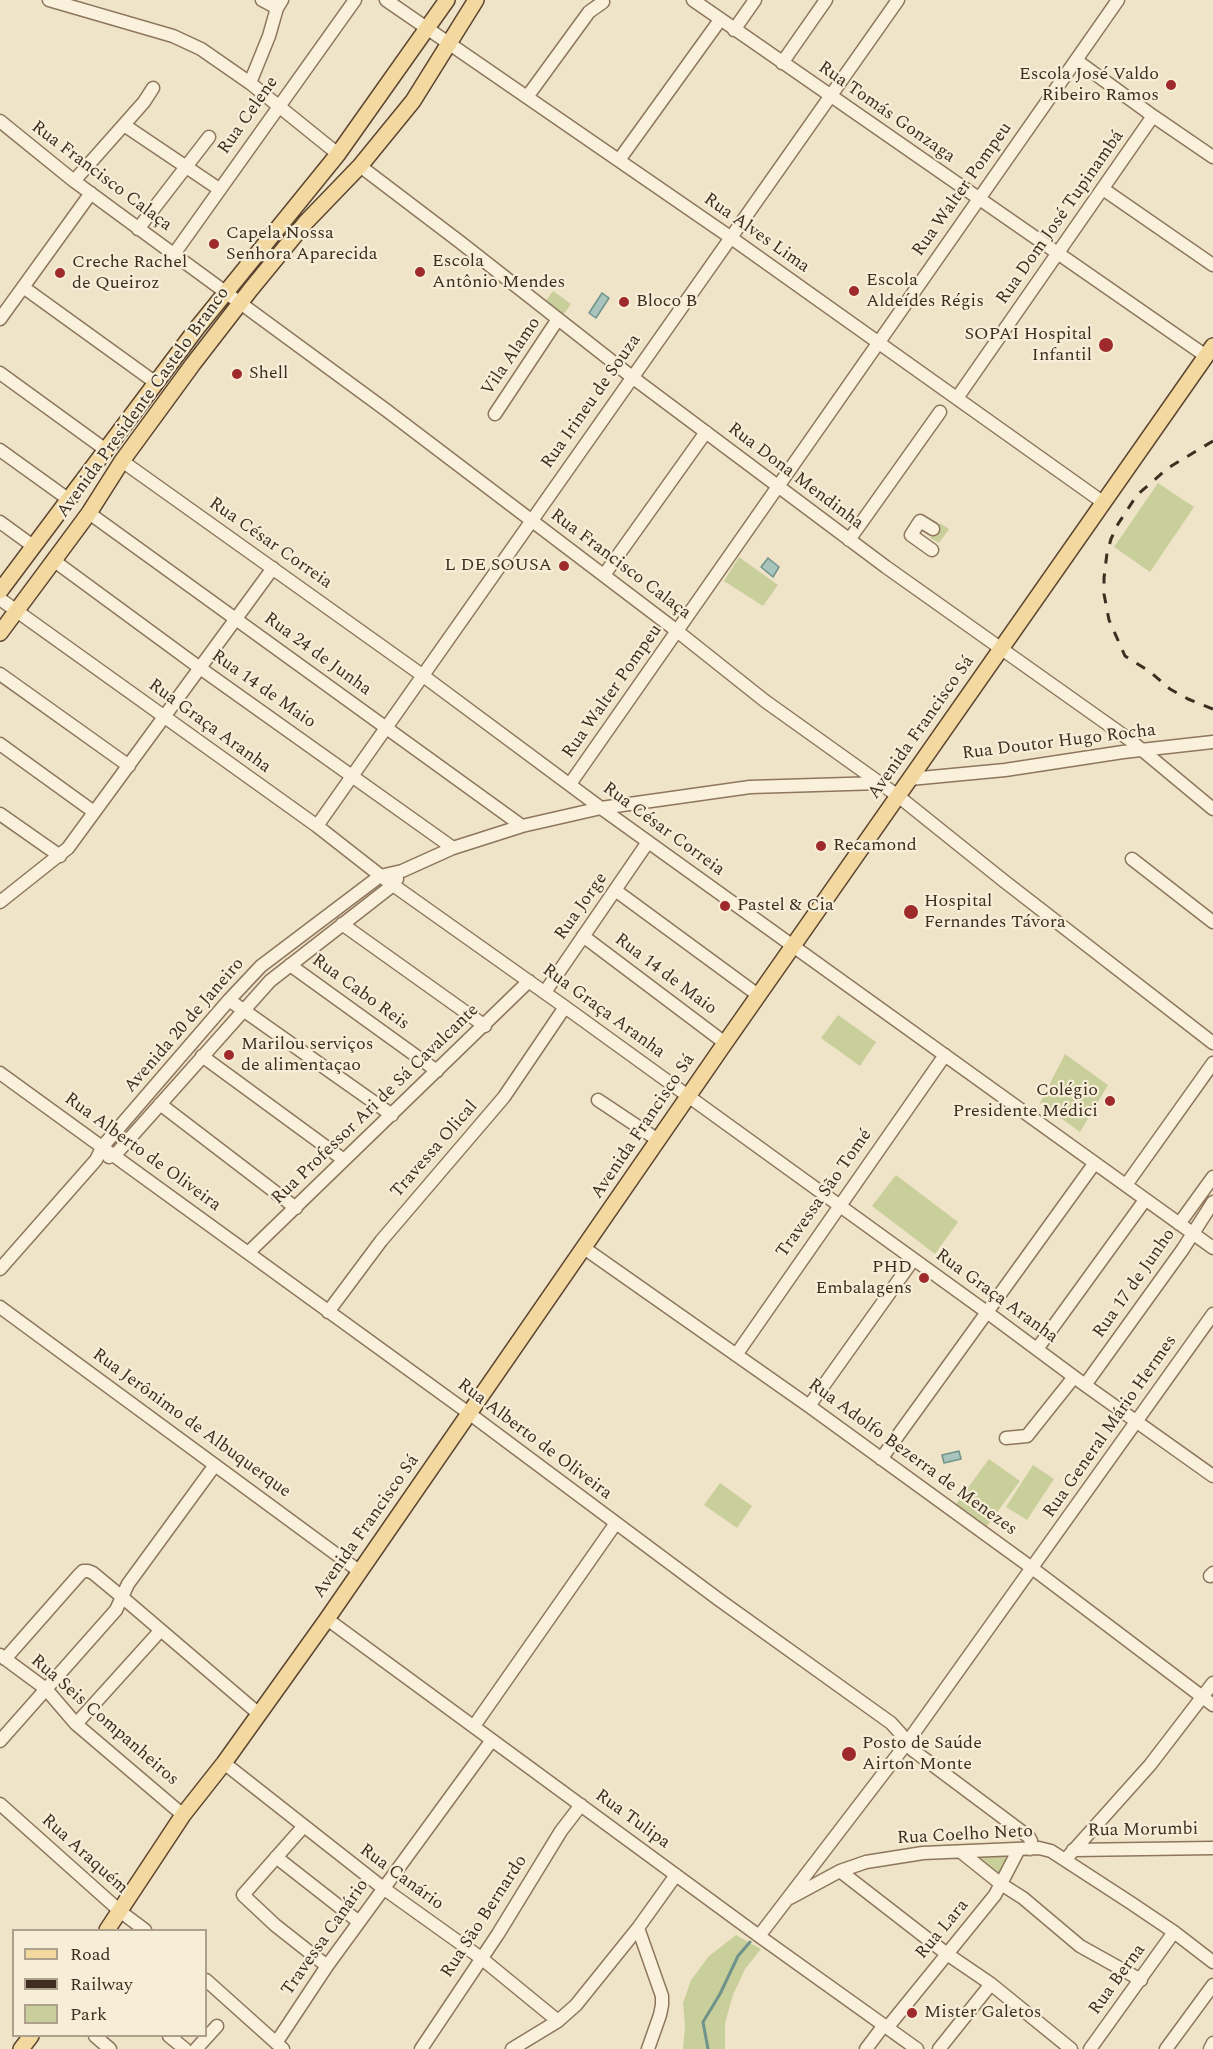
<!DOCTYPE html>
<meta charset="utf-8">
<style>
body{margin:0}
#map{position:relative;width:1213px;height:2049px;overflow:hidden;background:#f0e4c8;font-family:Spectral,serif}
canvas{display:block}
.legend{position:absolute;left:12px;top:1929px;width:195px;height:108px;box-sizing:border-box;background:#f7eed8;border:2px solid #ada18e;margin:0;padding:8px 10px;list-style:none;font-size:18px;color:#3d2e20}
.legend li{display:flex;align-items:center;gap:12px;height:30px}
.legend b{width:30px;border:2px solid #ada18e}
</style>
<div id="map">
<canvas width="1213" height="2049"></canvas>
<ul class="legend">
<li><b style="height:8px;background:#f3d9a0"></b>Road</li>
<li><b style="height:8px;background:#3d2e20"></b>Railway</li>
<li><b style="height:16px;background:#c9cf9b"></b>Park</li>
</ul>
</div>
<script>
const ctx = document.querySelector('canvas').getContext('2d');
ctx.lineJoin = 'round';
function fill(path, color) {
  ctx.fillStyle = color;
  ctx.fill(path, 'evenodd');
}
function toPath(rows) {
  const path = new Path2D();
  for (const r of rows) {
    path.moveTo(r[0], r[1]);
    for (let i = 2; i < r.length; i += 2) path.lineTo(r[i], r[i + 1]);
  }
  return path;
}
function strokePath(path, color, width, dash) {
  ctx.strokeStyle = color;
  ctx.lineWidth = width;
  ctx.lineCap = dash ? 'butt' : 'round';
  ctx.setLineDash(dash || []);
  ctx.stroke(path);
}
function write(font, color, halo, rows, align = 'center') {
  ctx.font = font + ' Spectral,serif';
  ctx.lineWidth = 4.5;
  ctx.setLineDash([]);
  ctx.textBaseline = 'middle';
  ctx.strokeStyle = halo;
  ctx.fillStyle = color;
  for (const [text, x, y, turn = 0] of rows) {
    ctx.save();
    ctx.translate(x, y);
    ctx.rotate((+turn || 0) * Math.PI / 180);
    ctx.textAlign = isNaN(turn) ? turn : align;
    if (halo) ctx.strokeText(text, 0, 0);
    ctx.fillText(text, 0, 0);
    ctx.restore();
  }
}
const green = toPath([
 [553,291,571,304,563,315,545,302],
 [1158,483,1194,507,1150,572,1114,547],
 [940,523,949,529,939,543,930,538],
 [739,557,778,585,763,606,724,581],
 [838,1015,876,1042,860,1066,821,1038],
 [1065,1054,1108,1085,1080,1132,1040,1103],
 [896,1175,958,1222,935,1254,872,1206],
 [989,1459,1020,1481,987,1526,956,1504],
 [1033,1465,1054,1479,1027,1520,1006,1507],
 [720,1483,752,1506,737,1528,704,1505],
 [1011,1854,998,1876,969,1856],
 [736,1935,761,1949,745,1969,733,1995,725,2023,725,2049,683,2049,685,2026,683,2003,691,1980,709,1956]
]);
const water = toPath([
 [602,293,609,298,596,318,589,313,602,293],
 [768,558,779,567,773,577,761,567,768,558],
 [959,1451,961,1459,944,1463,942,1455,959,1451]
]);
const stream = toPath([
 [708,2049,703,2022,720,1994,738,1956,750,1942]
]);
const minor = toPath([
 [49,0,173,36,201,49,250,83,338,154],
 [262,0,277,8],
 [386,0,730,237,1104,503],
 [693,0,1206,356],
 [734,30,755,0],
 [1076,60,1153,116,1213,157],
 [782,63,826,0],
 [250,83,269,36,277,8,282,0],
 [527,97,589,12,603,2],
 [0,121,74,181,386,410,677,631,765,701,898,796,1004,881,1213,1043],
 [124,125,219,189],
 [619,160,720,20],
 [360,166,460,242,632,377,886,567,1130,740,1213,809],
 [74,181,144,102,153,88],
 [1103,189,1213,265],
 [138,229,209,137],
 [174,254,355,0],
 [23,287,156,383],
 [0,319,91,193],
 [0,373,106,450],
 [957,398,1153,116],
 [495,414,558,319],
 [0,450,68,499],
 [122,461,422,675,601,808,1213,1248],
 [89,513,522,826],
 [0,522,33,546],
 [849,540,940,412],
 [932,550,911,535,920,521,933,529],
 [53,560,200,668,453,848],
 [604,575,706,432],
 [0,599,317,826,386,880,565,1007,988,1313,1085,1385,1213,1476],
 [0,674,129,766],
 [0,744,94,812],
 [910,779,1005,770,1123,752,1213,742],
 [570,784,1118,0],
 [0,814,60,856],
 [317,826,898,0],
 [1132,859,1213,922],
 [615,890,758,995],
 [0,902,68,848,273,568],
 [342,924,485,1026],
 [583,936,725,1043],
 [290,965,437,1071],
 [545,992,648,842],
 [229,1000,392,1115],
 [202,1056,344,1160],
 [0,1073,470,1414,718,1599,891,1723,901,1734,906,1744,914,1751,1029,1837,1031,1841,1030,1849],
 [598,1100,658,1140],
 [160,1104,296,1208],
 [109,1157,115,1155,270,981,393,885,397,879],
 [1126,1185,1213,1063],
 [1179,1224,1213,1177],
 [584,1248,809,1406,1032,1568,1213,1705],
 [248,1253,529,981],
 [0,1269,96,1160,103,1146,229,1000,261,966,380,876,402,871,453,848,522,826,601,808,750,787,880,783],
 [0,1307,359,1571],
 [328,1312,381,1241,504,1097,565,1007],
 [1037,1349,1145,1200],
 [736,1355,945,1055],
 [1085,1385,1183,1249,1213,1202],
 [809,1406,913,1260],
 [1006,1438,1027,1436,1074,1377],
 [881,1459,1094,1164],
 [1210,1576,1213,1573],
 [327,1619,759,1936,917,2049],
 [0,1655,46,1689,76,1724,183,1815],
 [5,1659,79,1575,83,1571,88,1571,93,1573,122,1597,259,1714],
 [76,1724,160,1631],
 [474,1726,616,1523],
 [0,1741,116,1610,128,1584,215,1465],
 [224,1763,383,1888,481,1958,558,2021],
 [0,1804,121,1912,145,1930],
 [303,1827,243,1895,275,1925,327,1966],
 [1073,1850,1213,1848],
 [961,1852,1001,1884,1023,1898,1080,1946,1141,1980],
 [276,1857,359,1922],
 [1065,1860,1150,1765,1213,1683],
 [840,1871,947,1954,991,1984,1071,2049],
 [790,1898,840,1871,866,1862,923,1853,1039,1848,1051,1851,1131,1903,1174,1932,1213,1962],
 [638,1928,662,1996,662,2005,660,2015,648,2049],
 [759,1936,906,1744,1213,1314],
 [206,1980,283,2049],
 [887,2028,995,1895,1019,1849],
 [95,2036,110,2049],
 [169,2036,185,2049],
 [276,2043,327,1966,492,1740],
 [196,2049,217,2026],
 [421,2049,498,1934,561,1831,581,1805],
 [512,2049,558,2021,576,2005,638,1928,676,1875],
 [866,2049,884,2025],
 [939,2049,991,1984],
 [1090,2049,1174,1932],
 [1166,2049,1213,1985],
 [1210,2049,1213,2043]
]);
const major = toPath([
 [0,591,197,328,338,154,447,0],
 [0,633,89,513,122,461,193,364,251,289,306,222,360,166,413,101,476,0],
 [107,1930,183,1815,224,1763,327,1619,725,1043,1213,346],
 [21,2049,31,2036]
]);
const rail = toPath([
 [1213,441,1168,468,1137,495,1118,524,1111,539,1107,553,1104,578,1104,594,1109,620,1125,656,1149,671,1170,689,1188,699,1213,709]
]);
const markers = [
 [1171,85,6,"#9e2a2b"],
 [214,244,6,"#9e2a2b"],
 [420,272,6,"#9e2a2b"],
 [60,273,6,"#9e2a2b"],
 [854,291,6,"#9e2a2b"],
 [624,302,6,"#9e2a2b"],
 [1106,345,8,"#9e2a2b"],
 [237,374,6,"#9e2a2b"],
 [564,566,6,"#9e2a2b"],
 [821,846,6,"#9e2a2b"],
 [725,906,6,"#9e2a2b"],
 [911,912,8,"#9e2a2b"],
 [229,1055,6,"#9e2a2b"],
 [1110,1101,6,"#9e2a2b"],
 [924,1278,6,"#9e2a2b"],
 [849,1754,8,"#9e2a2b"],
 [912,2013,6,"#9e2a2b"]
];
const poiNames = [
 ["Escola José Valdo",1159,75,"right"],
 ["Ribeiro Ramos",1159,96,"right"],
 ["Capela Nossa",226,234],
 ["Senhora Aparecida",226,255],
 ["Escola",432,262],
 ["Antônio Mendes",432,283],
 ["Creche Rachel",72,263],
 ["de Queiroz",72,284],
 ["Escola",866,281],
 ["Aldeídes Régis",866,302],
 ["Bloco B",636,302],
 ["SOPAI Hospital",1092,335,"right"],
 ["Infantil",1092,356,"right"],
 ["Shell",249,374],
 ["L DE SOUSA",552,566,"right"],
 ["Recamond",833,846],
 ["Hospital",924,902],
 ["Fernandes Távora",924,923],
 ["Pastel & Cia",737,906],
 ["Marilou serviços",241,1045],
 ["de alimentaçao",241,1066],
 ["Colégio",1098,1091,"right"],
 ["Presidente Médici",1098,1112,"right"],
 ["PHD",912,1268,"right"],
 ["Embalagens",912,1289,"right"],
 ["Posto de Saúde",862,1744],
 ["Airton Monte",862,1765],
 ["Mister Galetos",924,2013]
];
const streetNames = [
 ["Rua Tomás Gonzaga",886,113,35],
 ["Rua Celene",249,116,-55],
 ["Rua Francisco Calaça",101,177,37],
 ["Rua Walter Pompeu",963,190,-55],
 ["Rua Dom José Tupinambá",1061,218,-55],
 ["Rua Alves Lima",756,234,35],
 ["Vila Alamo",512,357,-56],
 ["Rua Irineu de Souza",592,402,-55],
 ["Avenida Presidente Castelo Branco",144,403,-54],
 ["Rua Dona Mendinha",795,477,37],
 ["Rua César Correia",270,544,35],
 ["Rua Francisco Calaça",620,565,37],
 ["Rua 24 de Junha",317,655,36],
 ["Rua 14 de Maio",263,690,35],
 ["Rua Walter Pompeu",613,692,-55],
 ["Rua Graça Aranha",209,727,36],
 ["Avenida Francisco Sá",922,728,-55],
 ["Rua Doutor Hugo Rocha",1059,743,-7],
 ["Rua César Correia",663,830,36],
 ["Rua Jorge",582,907,-55],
 ["Rua 14 de Maio",665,975,37],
 ["Rua Cabo Reis",360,993,36],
 ["Rua Graça Aranha",603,1012,36],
 ["Avenida 20 de Janeiro",185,1026,-49],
 ["Rua Professor Ari de Sá Cavalcante",376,1105,-44],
 ["Avenida Francisco Sá",644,1127,-56],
 ["Travessa Olical",435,1150,-49],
 ["Rua Alberto de Oliveira",142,1153,36],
 ["Travessa São Tomé",825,1194,-55],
 ["Rua 17 de Junho",1135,1284,-55],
 ["Rua Graça Aranha",996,1297,36],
 ["Rua Jerônimo de Albuquerque",191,1424,36],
 ["Rua General Mário Hermes",1111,1427,-55],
 ["Rua Alberto de Oliveira",534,1440,37],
 ["Rua Adolfo Bezerra de Menezes",912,1458,36],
 ["Avenida Francisco Sá",367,1527,-55],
 ["Rua Seis Companheiros",104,1721,41],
 ["Rua Tulipa",632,1820,36],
 ["Rua Morumbi",1143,1831,-1],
 ["Rua Coelho Neto",965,1836,-3],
 ["Rua Araquém",84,1855,42],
 ["Rua Canário",401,1878,36],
 ["Rua São Bernardo",485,1917,-57],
 ["Rua Lara",943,1930,-50],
 ["Travessa Canário",326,1938,-55],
 ["Rua Berna",1118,1980,-54]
];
fill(green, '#c9cf9b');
fill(water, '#a9c4bc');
strokePath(water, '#6f938a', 1.5);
strokePath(stream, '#6f938a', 3);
strokePath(minor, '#8d765c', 15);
strokePath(major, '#5b4430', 18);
strokePath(minor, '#faf1dc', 12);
strokePath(major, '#f3d9a0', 15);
strokePath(rail, '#3d2e20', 3, [10, 10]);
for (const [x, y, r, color] of markers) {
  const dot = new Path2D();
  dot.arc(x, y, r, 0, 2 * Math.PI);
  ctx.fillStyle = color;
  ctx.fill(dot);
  strokePath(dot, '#f7eed8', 2);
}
write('18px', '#3d2e20', '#f7eed8', poiNames, 'left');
write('18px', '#3d2e20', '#f7eed8', streetNames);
</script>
